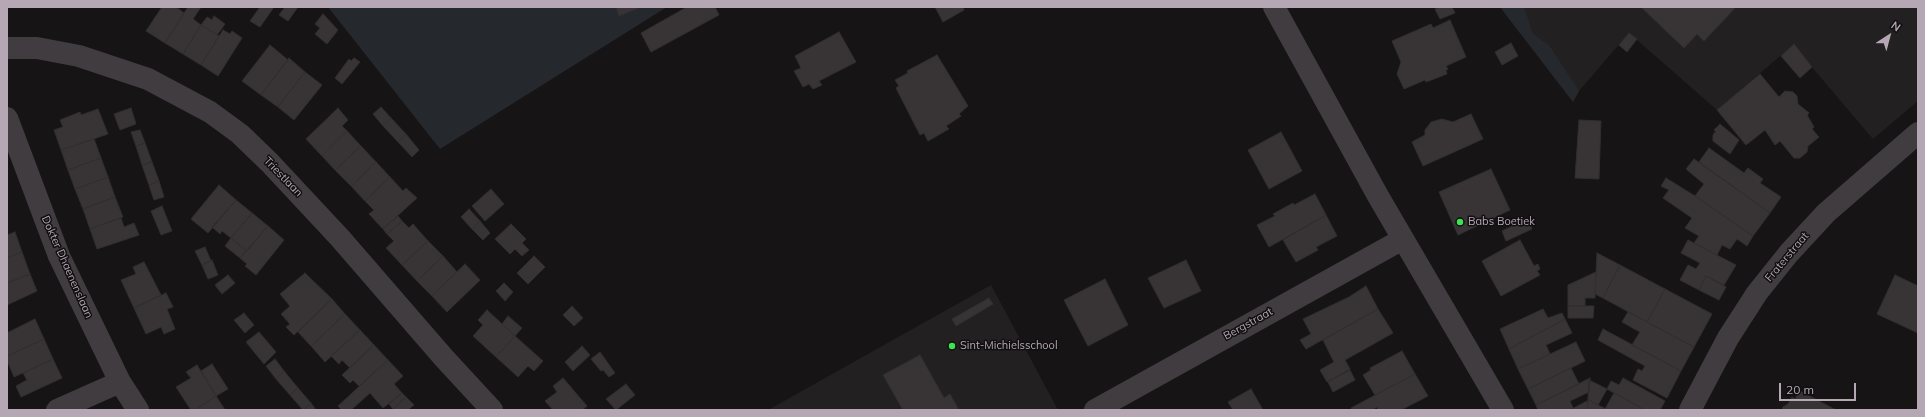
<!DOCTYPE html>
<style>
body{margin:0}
#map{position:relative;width:1925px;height:417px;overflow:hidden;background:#161415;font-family:Mulish,sans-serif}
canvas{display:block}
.frame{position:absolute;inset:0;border:8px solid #b5a7b3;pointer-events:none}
.north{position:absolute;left:1869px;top:16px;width:40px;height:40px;-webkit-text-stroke:3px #110f10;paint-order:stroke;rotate:36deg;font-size:11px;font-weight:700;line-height:16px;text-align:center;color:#b5a7b3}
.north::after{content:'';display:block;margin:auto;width:14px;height:18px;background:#b5a7b3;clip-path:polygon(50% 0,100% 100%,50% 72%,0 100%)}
.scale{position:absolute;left:1779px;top:383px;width:77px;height:18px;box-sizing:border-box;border:2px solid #b5a7b3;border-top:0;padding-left:5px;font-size:12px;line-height:14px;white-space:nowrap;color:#b5a7b3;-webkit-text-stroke:3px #110f10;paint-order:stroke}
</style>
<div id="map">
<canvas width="1925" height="417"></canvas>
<div class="frame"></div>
<div class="north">N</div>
<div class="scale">20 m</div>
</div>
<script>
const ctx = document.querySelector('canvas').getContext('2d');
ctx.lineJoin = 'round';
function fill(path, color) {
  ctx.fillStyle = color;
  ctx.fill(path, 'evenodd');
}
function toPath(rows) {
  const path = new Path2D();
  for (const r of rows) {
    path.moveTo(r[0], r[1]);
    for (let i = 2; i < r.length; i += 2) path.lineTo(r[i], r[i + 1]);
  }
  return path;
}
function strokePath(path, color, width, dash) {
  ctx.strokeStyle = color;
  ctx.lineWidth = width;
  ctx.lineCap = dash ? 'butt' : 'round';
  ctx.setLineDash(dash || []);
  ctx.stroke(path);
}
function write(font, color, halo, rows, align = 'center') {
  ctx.font = font + ' Mulish,sans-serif';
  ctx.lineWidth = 3;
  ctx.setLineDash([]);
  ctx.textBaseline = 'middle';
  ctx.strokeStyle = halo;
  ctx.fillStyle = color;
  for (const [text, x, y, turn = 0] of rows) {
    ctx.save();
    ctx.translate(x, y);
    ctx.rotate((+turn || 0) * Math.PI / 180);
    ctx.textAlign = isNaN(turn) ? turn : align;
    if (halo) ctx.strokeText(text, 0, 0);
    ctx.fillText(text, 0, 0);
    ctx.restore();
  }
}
const built = toPath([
 [1500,7,1918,7,1918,101,1873,139,1793,45,1717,110,1629,33,1579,91,1573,102],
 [991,285,1058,410,768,410]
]);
const green = toPath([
 [328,7,667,7,440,149],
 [1500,7,1524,7,1533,34,1549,45,1579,91,1573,102]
]);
const building = toPath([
 [162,7,176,7,184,13,165,43,146,31,162,7],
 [188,7,201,7,193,19,201,25,183,54,165,43,188,7],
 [260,7,274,7,260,27,250,21,260,7],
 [285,7,298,7,288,21,279,15,285,7],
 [616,7,639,7,639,8,619,16,616,7],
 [687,7,715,7,719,15,651,52,641,33,687,7],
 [935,7,963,7,964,10,943,22,935,7],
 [1440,7,1452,7,1455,13,1440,19,1435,9,1440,7],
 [1641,7,1736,7,1704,41,1697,34,1684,48,1641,7],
 [323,14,338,30,327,44,315,34,320,28,315,24,323,14],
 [214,16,225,24,217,35,201,25,207,17,212,20,214,16],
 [1450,20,1466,57,1446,66,1448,69,1446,70,1447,74,1426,82,1425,80,1404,89,1397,74,1401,62,1392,41,1431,24,1433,28,1450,20],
 [201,25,219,36,201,65,183,54,201,25],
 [223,30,230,34,232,31,242,38,218,76,201,65,223,30],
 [839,32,856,62,819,81,822,85,813,89,809,84,803,87,794,71,801,68,795,56,839,32],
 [1629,33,1637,39,1627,52,1619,45,1629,33],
 [1511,43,1518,56,1502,65,1495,52,1511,43],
 [1794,44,1812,67,1800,78,1781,56,1794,44],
 [270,45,288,60,261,95,242,81,270,45],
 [937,55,968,106,959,114,961,116,946,126,949,129,928,141,924,133,920,135,896,88,899,86,895,80,908,73,907,71,937,55],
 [289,58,305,72,278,107,261,95,289,58],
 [354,58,360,62,342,84,335,78,349,59,351,61,354,58],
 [305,72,322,85,294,120,278,107,305,72],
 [1760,74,1779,97,1785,91,1793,92,1797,96,1798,104,1809,113,1807,115,1814,127,1812,129,1819,137,1808,146,1807,152,1800,158,1794,158,1780,141,1775,145,1765,130,1746,145,1717,110,1760,74],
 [381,107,391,118,383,126,373,114,381,107],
 [131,108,136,124,120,130,114,114,131,108],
 [338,108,348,120,342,126,347,131,322,156,306,139,338,108],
 [98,109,108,134,61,150,54,130,63,127,60,120,80,112,81,115,98,109],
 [1471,114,1483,139,1423,166,1412,142,1425,135,1425,130,1431,122,1442,119,1453,122,1471,114],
 [391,118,406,134,398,142,383,126,391,118],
 [1579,120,1601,121,1599,179,1575,178,1579,120],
 [1720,124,1739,140,1730,154,1713,141,1713,135,1716,131,1714,130,1720,124],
 [140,130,145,143,136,146,131,132,140,130],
 [347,131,361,146,335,170,322,156,347,131],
 [1281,132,1302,171,1269,189,1248,150,1281,132],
 [406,134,419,150,412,157,398,142,406,134],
 [94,139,101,158,68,170,61,150,94,139],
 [145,143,152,162,142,165,136,146,145,143],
 [361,146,376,162,351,186,335,170,361,146],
 [1709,148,1744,173,1748,168,1763,179,1760,183,1781,197,1770,213,1699,162,1709,148],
 [101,158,108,177,75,189,68,170,101,158],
 [1694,159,1770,213,1753,236,1695,196,1704,184,1686,169,1694,159],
 [152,162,159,181,149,185,142,165,152,162],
 [376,162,390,177,365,201,351,186,376,162],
 [1491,169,1510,210,1458,235,1439,192,1491,169],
 [108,177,115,197,83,209,75,189,108,177],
 [390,177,403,191,406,188,417,198,383,229,369,214,374,210,365,201,390,177],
 [1666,178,1695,196,1753,236,1747,246,1737,239,1730,249,1722,245,1717,255,1694,243,1699,236,1685,228,1692,218,1663,198,1669,190,1661,186,1666,178],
 [159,181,164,197,154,200,149,185,159,181],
 [219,185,236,200,208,233,191,219,219,185],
 [491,189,504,204,485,221,472,206,491,189],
 [1315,194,1326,215,1269,247,1257,225,1275,216,1273,214,1293,203,1294,205,1315,194],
 [115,197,123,217,90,229,83,209,115,197],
 [236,200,252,213,231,238,222,231,220,234,212,227,236,200],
 [162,206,172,231,161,235,151,211,162,206],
 [469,209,480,221,472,229,461,217,469,209],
 [252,213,268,226,247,251,231,238,252,213],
 [1326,215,1337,236,1316,247,1318,250,1296,262,1283,240,1326,215],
 [398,216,402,221,387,234,383,229,398,216],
 [121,218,124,227,134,223,139,235,97,249,90,229,121,218],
 [1528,219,1532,229,1506,241,1502,231,1528,219],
 [402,221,409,228,413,224,428,241,402,265,386,248,394,241,387,234,402,221],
 [480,221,490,233,483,240,472,229,480,221],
 [511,224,526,239,522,243,529,250,522,256,515,249,510,254,495,239,511,224],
 [268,226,284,240,256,275,245,266,247,264,240,258,268,226],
 [15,232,22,252,7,258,7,235,15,232],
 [231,238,247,251,240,258,225,246,231,238],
 [1520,240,1534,266,1538,264,1540,269,1537,271,1540,275,1501,296,1482,261,1520,240],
 [1688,240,1736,265,1724,285,1706,276,1699,290,1680,280,1688,265,1696,269,1700,263,1681,253,1688,240],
 [428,241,443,256,417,281,402,265,428,241],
 [205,247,211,261,202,265,195,251,205,247],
 [22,252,30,274,7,283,7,258,22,252],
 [1597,253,1620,265,1603,298,1595,294,1597,253],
 [443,256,457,272,432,296,417,281,443,256],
 [534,256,545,267,528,284,517,273,534,256],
 [212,260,218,275,208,279,202,265,212,260],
 [1186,260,1201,291,1164,308,1148,278,1186,260],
 [144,262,161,295,134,308,121,280,136,274,133,267,144,262],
 [465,264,480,280,447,312,432,296,465,264],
 [1620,265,1665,289,1647,322,1603,298,1620,265],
 [1596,272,1595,298,1585,298,1585,306,1568,306,1568,285,1596,272],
 [305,273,332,299,294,335,286,327,290,324,281,314,290,306,280,294,305,273],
 [30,274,37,291,7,305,7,283,30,274],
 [228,275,235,283,222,294,215,285,228,275],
 [1895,275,1918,286,1918,333,1877,314,1895,275],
 [1706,276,1726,287,1719,300,1699,290,1706,276],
 [1105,279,1128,325,1088,346,1064,300,1105,279],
 [504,283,513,292,505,301,496,291,504,283],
 [1366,286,1378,309,1306,349,1300,340,1311,334,1303,319,1349,297,1366,286],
 [1665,289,1712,314,1694,347,1647,322,1665,289],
 [166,293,173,307,167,309,175,329,164,334,161,327,146,334,134,308,166,293],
 [989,298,993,304,956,326,952,319,989,298],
 [332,299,345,314,311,346,298,332,332,299],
 [572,306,583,318,574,326,563,315,572,306],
 [1568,306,1594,306,1593,318,1568,318,1568,306],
 [1378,309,1393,333,1345,360,1350,369,1327,382,1320,370,1334,362,1323,340,1378,309],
 [1543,309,1548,318,1562,313,1565,319,1509,349,1500,329,1543,309],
 [487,310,515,336,496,357,473,336,483,325,478,320,487,310],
 [1628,312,1694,347,1681,371,1632,345,1640,332,1622,322,1628,312],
 [244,313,254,325,245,333,234,320,244,313],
 [345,314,360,330,325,362,311,346,345,314],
 [508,316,522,328,515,336,502,324,508,316],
 [35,319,44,339,7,356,7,333,35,319],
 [1565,319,1572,333,1546,345,1550,354,1518,369,1509,349,1565,319],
 [1603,329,1681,371,1667,398,1633,380,1638,369,1642,371,1645,366,1598,340,1603,329],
 [360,330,374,345,350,368,342,360,339,364,331,356,360,330],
 [259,332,276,352,264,364,246,342,259,332],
 [515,336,543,361,534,371,528,366,518,377,496,357,515,336],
 [44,339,53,359,14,377,7,360,7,356,44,339],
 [1576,342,1585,361,1528,389,1518,369,1576,342],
 [374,345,388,360,359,386,353,380,350,383,342,375,374,345],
 [582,346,590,355,573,371,565,362,582,346],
 [1402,351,1415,374,1375,395,1363,375,1371,370,1370,368,1402,351],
 [600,352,615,373,609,377,603,370,601,371,591,359,600,352],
 [920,355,944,398,950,394,959,410,903,410,883,375,920,355],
 [53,359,62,378,21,397,16,386,27,380,23,373,53,359],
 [275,359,284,371,276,379,266,366,275,359],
 [388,360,403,376,394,384,402,393,383,408,370,393,351,410,342,410,338,406,388,360],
 [212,364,228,389,216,396,201,371,212,364],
 [197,365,216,396,195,410,191,410,176,387,191,378,186,372,197,365],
 [1571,368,1579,384,1536,405,1528,389,1571,368],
 [1350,370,1355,380,1333,392,1328,382,1350,370],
 [284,371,298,388,290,395,276,379,284,371],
 [1415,374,1428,396,1401,410,1378,410,1377,407,1372,410,1352,410,1351,408,1415,374],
 [563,378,587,406,582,410,553,410,545,401,557,392,553,386,563,378],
 [1590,378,1589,392,1570,401,1573,408,1570,410,1538,410,1536,405,1590,378],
 [1623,378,1665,401,1660,410,1645,410,1607,389,1611,381,1619,385,1623,378],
 [1589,380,1607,389,1598,405,1588,399,1589,380],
 [626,384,635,395,616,410,606,399,626,384],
 [298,388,311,403,303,410,290,395,298,388],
 [1251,389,1263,410,1233,410,1228,402,1251,389],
 [1800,391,1836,410,1782,410,1783,407,1788,404,1792,397,1795,399,1800,391],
 [402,393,406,397,393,409,389,404,402,393],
 [1614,393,1645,410,1608,410,1605,409,1614,393],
 [216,396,225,410,195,410,216,396],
 [406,397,414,405,409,409,411,410,394,410,393,409,406,397],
 [1588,399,1598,405,1608,410,1587,410,1588,399],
 [1588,401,1587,410,1570,410,1585,402,1588,401],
 [311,403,316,410,303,410,311,403]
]);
const minor = toPath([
 [1274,7,1378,196,1503,410],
 [7,48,37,48,79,56,148,79,210,112,240,134,270,163,340,238,444,358,492,410],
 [7,118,59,256,120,382,138,410],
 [57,410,120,382],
 [1095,410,1403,239],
 [1690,410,1728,338,1757,293,1789,253,1826,213,1918,133]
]);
const markers = [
 [1460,222,4,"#3de450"],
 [952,346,4,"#3de450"]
];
const streetNames = [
 ["Triestlaan",283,177,46],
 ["Fraterstraat",1787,257,-50],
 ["Dokter Dhaenenslaan",67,267,66],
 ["Bergstraat",1248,324,-29]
];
const poiNames = [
 ["Babs Boetiek",1468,222],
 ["Sint-Michielsschool",960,346]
];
fill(built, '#232021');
fill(green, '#25282d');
fill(building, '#383436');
strokePath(building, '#312e30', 1);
strokePath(minor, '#413c40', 22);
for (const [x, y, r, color] of markers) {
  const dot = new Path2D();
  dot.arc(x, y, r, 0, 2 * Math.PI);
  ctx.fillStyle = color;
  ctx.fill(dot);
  strokePath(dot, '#110f10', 1.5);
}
write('11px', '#b5a7b3', '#110f10', streetNames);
write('11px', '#b5a7b3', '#110f10', poiNames, 'left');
</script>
